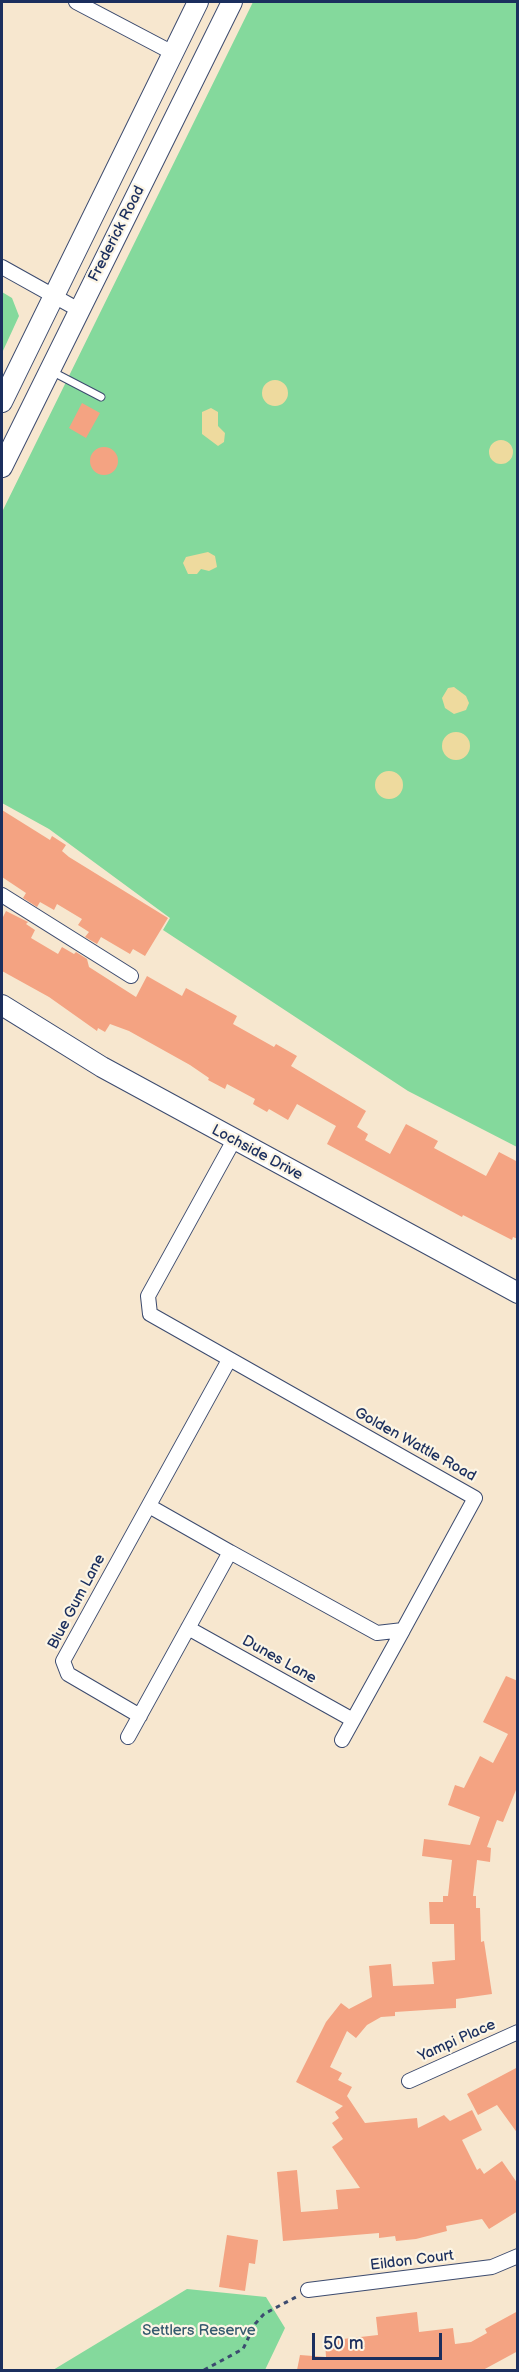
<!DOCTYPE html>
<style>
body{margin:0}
#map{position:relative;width:519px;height:2372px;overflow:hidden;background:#f7e7cf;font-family:"Balsamiq Sans",sans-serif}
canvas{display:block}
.frame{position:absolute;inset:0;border:3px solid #1b2f5e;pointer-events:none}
.scale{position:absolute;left:312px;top:2333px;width:130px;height:27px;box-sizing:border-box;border:3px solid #1b2f5e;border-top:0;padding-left:8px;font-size:18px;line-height:21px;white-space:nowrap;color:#1b2f5e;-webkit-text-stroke:4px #fcf5e5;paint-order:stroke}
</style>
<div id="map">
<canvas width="519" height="2372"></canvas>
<div class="frame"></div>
<div class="scale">50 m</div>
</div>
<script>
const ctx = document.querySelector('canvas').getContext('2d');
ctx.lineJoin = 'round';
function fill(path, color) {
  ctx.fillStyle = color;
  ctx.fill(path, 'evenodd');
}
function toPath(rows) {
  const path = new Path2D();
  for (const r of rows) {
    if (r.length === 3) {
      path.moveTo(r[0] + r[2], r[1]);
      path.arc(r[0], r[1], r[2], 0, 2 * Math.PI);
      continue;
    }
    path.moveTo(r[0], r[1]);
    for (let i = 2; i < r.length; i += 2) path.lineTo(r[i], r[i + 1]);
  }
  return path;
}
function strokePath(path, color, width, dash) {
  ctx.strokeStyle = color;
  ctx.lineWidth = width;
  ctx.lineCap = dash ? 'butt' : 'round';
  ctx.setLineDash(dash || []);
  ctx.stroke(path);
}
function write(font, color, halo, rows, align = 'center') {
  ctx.font = font + ' "Balsamiq Sans",sans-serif';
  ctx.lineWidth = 4.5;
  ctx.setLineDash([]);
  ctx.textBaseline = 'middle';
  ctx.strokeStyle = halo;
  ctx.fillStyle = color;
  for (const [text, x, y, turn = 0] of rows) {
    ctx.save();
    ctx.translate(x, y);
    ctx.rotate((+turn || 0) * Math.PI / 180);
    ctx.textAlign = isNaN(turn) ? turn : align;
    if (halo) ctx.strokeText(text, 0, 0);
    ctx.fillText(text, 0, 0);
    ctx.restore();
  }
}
const green = toPath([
 [253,2,517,2,517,1147,408,1091,163,930,170,918,49,829,2,803,2,512],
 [2,292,12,298,19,316,2,353],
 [187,2289,266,2297,285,2328,265,2370,53,2370]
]);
const sand = toPath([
 [275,393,13],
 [211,408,218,412,218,426,225,433,224,442,218,446,202,434,202,412],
 [501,452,12],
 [208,552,215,556,217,567,209,571,201,569,197,574,188,574,183,563,186,557],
 [454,687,466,696,469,703,466,710,454,714,445,708,442,698,448,688],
 [456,746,14],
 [389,785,14]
]);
const building = toPath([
 [82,403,100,413,86,438,69,428],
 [104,461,14],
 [2,810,50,840,52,836,66,845,62,851,69,857,168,918,145,956,133,949,130,954,101,937,97,944,85,937,89,932,78,925,82,919,57,904,54,910,40,902,37,907,23,898,26,893,2,877],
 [6,911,28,922,26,924,35,930,31,938,58,954,62,947,74,954,76,952,87,959,89,967,136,997,147,976,182,996,186,988,237,1016,233,1024,274,1047,276,1044,297,1056,291,1066,366,1111,357,1127,368,1134,365,1140,390,1154,406,1124,438,1141,434,1148,486,1176,499,1152,518,1162,518,1239,513,1237,512,1240,463,1215,462,1217,327,1144,336,1126,297,1104,288,1120,269,1109,267,1112,253,1104,255,1099,227,1084,225,1089,208,1080,209,1078,190,1065,129,1031,110,1024,105,1032,98,1028,97,1031,49,997,2,971,2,919],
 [506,1676,518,1681,518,1785,503,1822,497,1820,487,1847,491,1848,490,1862,477,1860,473,1896,476,1896,476,1908,480,1908,481,1942,484,1941,492,1994,456,1999,456,2008,395,2012,395,2016,381,2017,367,2025,356,2038,347,2031,330,2067,342,2073,338,2080,352,2087,347,2096,365,2123,417,2118,418,2128,444,2115,450,2121,472,2110,482,2130,462,2140,477,2170,480,2168,484,2174,502,2161,518,2184,518,2211,489,2229,482,2219,446,2226,447,2231,416,2239,396,2241,395,2236,379,2238,379,2233,283,2241,277,2172,297,2170,301,2212,338,2209,336,2190,360,2188,332,2147,343,2139,332,2123,339,2118,335,2112,343,2106,296,2082,326,2022,341,2003,349,2009,372,1997,369,1966,391,1964,393,1986,434,1984,432,1962,455,1960,454,1924,430,1924,429,1902,443,1902,443,1896,448,1896,452,1860,422,1856,424,1839,470,1845,480,1817,448,1805,455,1785,464,1788,480,1756,493,1763,508,1734,483,1722],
 [518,2067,518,2134,497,2105,478,2115,467,2094],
 [227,2235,258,2240,255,2264,249,2263,245,2291,219,2287],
 [518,2311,518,2351,483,2370,297,2370,300,2355,326,2357,325,2341,378,2335,376,2317,417,2312,419,2332,453,2328,455,2344,471,2342,487,2333,485,2329]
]);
const path = toPath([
 [204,2370,243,2349,255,2324,264,2314,296,2297]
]);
const lane = toPath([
 [51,371,101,397]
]);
const street = toPath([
 [76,2,173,53],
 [2,267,79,310],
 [2,895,131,976],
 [149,1506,230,1552],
 [188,1628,353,1720],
 [140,1716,68,1674,63,1661,229,1360],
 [128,1737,230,1552,377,1633,403,1630,475,1498,150,1314,148,1296,234,1140],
 [342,1740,403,1630],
 [409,2081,518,2032],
 [308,2290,492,2267,518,2256]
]);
const secondary = toPath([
 [2,402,198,2],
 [2,467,232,2],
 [2,1005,102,1067,518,1293]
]);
const streetNames = [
 ["Frederick Road",117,234,-63],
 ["Lochside Drive",257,1153,28],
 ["Golden Wattle Road",415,1445,29],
 ["Blue Gum Lane",77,1602,-62],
 ["Dunes Lane",279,1660,29],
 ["Yampi Place",457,2041,-24],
 ["Eildon Court",412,2261,-7]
];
const parkNames = [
 ["Settlers Reserve",199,2331]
];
fill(green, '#84d99c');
fill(sand, '#eeda9e');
fill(building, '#f4a382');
strokePath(lane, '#3c4b6f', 9);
strokePath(street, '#3c4b6f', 16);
strokePath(secondary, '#3c4b6f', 22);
strokePath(path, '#3c4b6f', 3, [4.5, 4.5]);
strokePath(lane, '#fff', 7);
strokePath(street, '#fff', 14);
strokePath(secondary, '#fff', 20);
write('15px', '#1b2f5e', '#fcf5e5', streetNames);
write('15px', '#355a6e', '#fcf5e5', parkNames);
</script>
